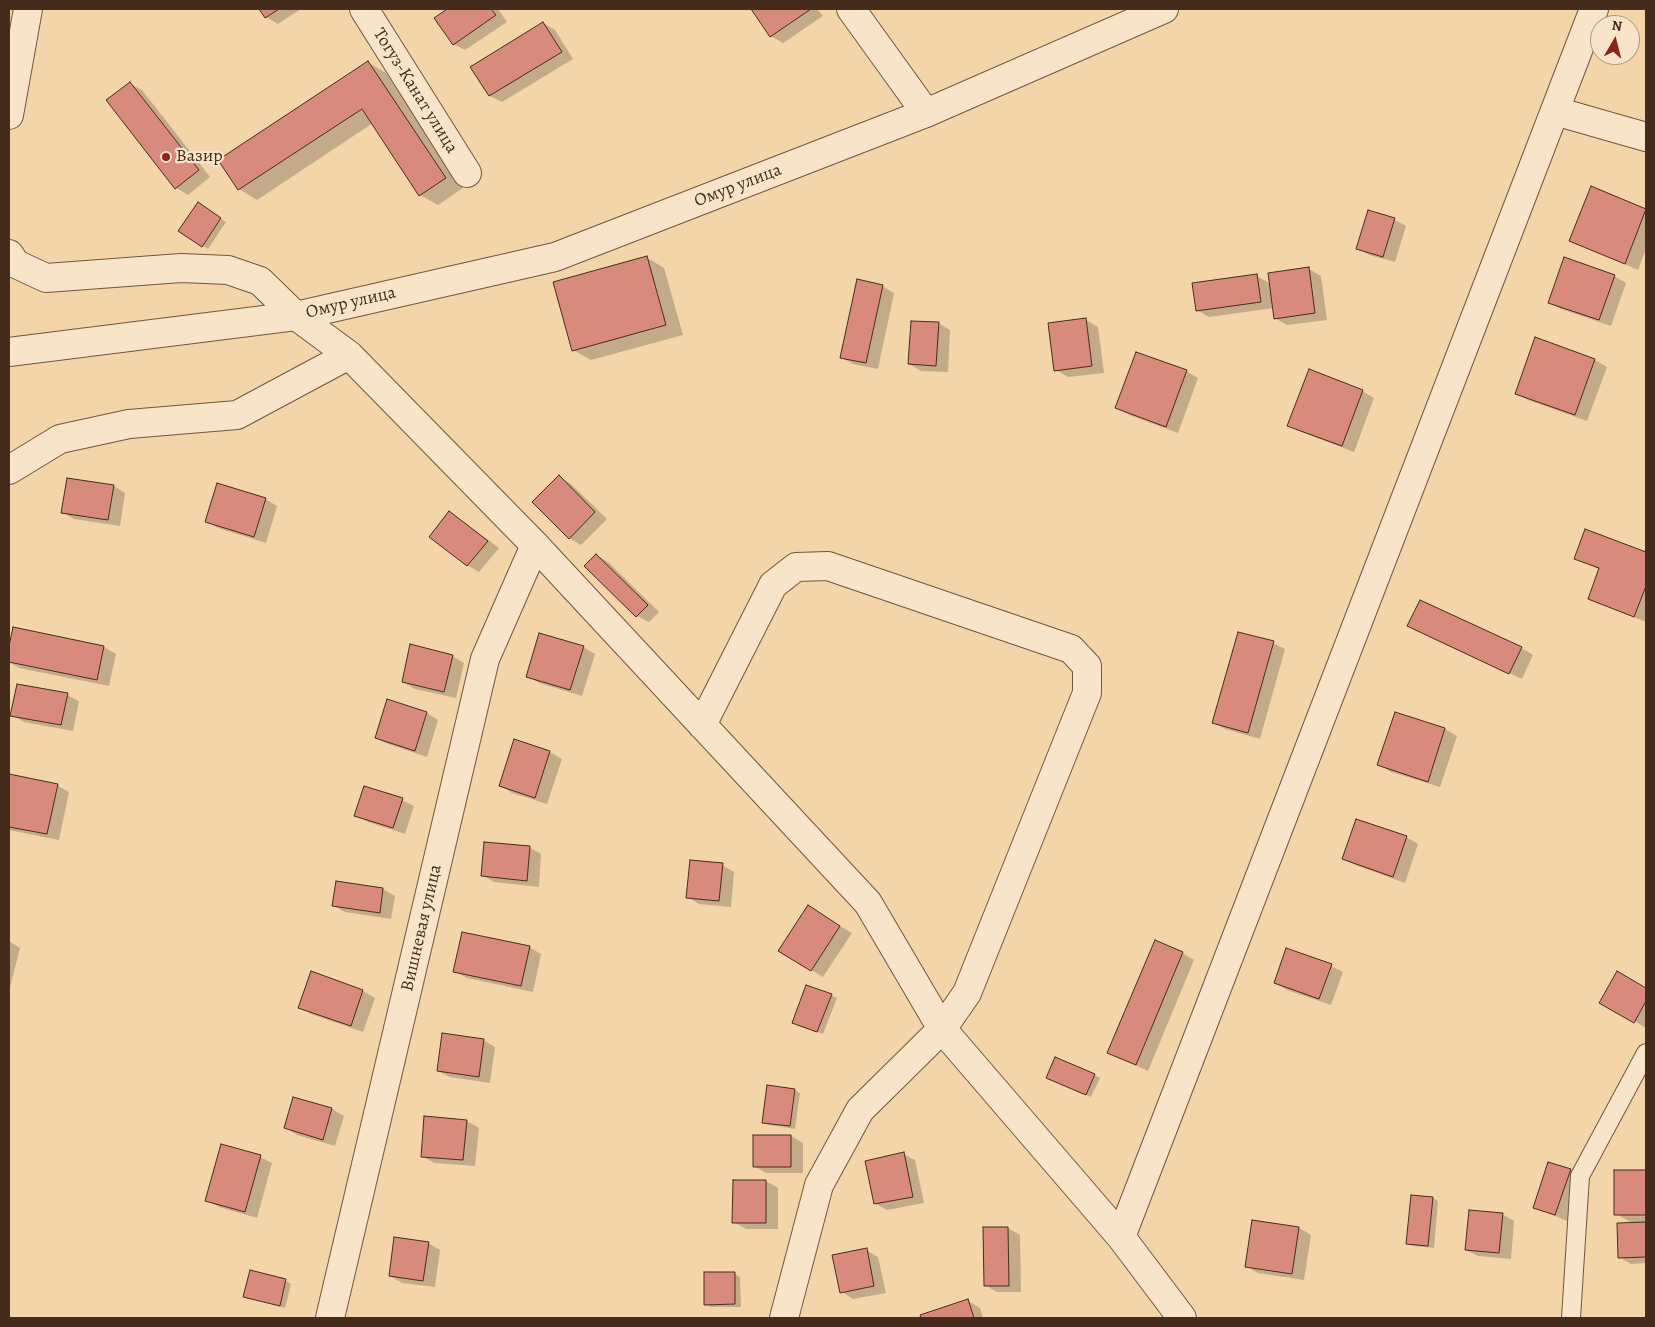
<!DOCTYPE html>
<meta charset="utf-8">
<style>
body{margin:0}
#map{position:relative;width:1655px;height:1327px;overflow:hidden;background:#f4d5aa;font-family:Alegreya,serif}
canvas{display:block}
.frame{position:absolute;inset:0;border:10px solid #462c1c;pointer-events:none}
.north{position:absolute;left:1590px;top:15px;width:50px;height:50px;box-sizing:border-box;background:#f8e4c8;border:1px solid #b19a83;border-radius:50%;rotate:8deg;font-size:14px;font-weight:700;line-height:20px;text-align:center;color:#462c1c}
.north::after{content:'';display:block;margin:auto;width:18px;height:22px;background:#8f2418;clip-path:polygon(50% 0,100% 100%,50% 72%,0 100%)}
</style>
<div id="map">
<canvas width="1655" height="1327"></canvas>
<div class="frame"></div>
<div class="north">N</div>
</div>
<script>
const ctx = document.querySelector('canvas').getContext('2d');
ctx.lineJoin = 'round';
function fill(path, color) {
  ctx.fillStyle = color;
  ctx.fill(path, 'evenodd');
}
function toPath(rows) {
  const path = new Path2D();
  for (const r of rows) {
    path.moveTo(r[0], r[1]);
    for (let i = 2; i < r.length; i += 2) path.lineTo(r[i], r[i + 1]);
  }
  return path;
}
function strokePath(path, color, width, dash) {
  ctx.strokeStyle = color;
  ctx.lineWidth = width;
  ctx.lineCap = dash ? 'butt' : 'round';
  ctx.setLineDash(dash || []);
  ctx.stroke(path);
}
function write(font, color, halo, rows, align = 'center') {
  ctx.font = font + ' Alegreya,serif';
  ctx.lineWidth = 4.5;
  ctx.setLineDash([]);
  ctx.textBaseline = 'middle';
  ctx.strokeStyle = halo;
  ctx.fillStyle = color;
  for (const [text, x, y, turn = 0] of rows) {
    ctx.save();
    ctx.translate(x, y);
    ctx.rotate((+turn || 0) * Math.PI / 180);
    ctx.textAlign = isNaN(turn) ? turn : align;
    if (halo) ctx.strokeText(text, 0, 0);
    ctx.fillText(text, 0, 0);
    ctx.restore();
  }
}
const shadow = toPath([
 [260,9,301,9,278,24,266,17],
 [449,9,498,9,507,22,465,50,453,44,436,18],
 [752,9,817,9,823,16,783,43,771,36],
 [543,23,555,30,573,59,502,102,490,96,472,67],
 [369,63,386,73,463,188,438,205,420,195,373,123,257,200,239,189],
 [130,84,142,90,210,177,188,195,176,188],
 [1591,188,1646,211,1646,249,1638,270,1570,240],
 [203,207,226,222,208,249,180,231],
 [1369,211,1395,220,1406,226,1395,262,1369,255,1358,248],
 [646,257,664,268,683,335,591,360,573,350],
 [1309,269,1321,276,1327,320,1287,325,1275,318,1274,308,1209,317,1197,310,1257,276,1271,284],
 [1614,276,1626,283,1611,326,1561,309,1550,303],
 [882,286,894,293,878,369,853,364,841,357],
 [1086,320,1098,327,1104,373,1068,377,1056,370],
 [938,323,950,330,948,372,921,371,909,364],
 [1535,339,1595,360,1607,367,1587,421,1528,400,1516,393],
 [1186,371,1198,378,1178,433,1129,415,1117,408],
 [1362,391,1374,398,1354,452,1301,432,1289,425],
 [559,477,571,484,607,519,581,545,569,538],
 [114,486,125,493,120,526,74,519,62,512],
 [265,499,277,506,266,543,218,528,206,521],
 [450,512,499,548,479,572,467,565],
 [1586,531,1646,553,1646,622,1590,599,1600,570,1576,558],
 [596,555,608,562,659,612,649,622,637,616],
 [14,628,104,647,116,654,109,686,19,668,9,662],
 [1421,632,1521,648,1533,655,1522,679],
 [1273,643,1285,649,1260,739,1225,729,1213,722],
 [583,647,595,654,582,696,539,683,527,676],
 [452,656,464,663,456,698,415,689,403,682],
 [67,695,79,701,73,731,24,722,12,715],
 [427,713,438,720,427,757,388,744,376,738],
 [1395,713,1445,729,1457,736,1440,787,1391,772,1379,765],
 [550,752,562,759,547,804,512,793,501,786],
 [9,775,57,785,69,792,59,840,9,830],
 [402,800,414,806,405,834,368,822,356,815],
 [1406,837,1418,844,1405,883,1355,865,1343,859],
 [529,847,541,854,539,887,494,882,482,875],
 [722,865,734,872,731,907,699,904,688,897],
 [383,889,395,896,391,919,345,912,334,906],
 [820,914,852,933,823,977,780,951],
 [9,941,20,948,9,991],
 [529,947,541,954,533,992,467,978,455,971],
 [1182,953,1194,960,1148,1071,1109,1053],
 [1331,966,1343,972,1331,1005,1287,990,1275,983],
 [312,973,363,991,375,998,363,1032,311,1014,300,1007],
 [1618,973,1646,989,1646,1028,1601,1002],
 [831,995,837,998,823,1034,799,1026],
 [483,1040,495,1047,490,1083,450,1077,438,1071],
 [1094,1075,1100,1078,1091,1097,1053,1081],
 [794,1090,800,1093,795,1129,769,1125,763,1122],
 [294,1098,332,1109,344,1116,335,1146,297,1135,286,1128],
 [467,1121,479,1128,475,1166,434,1163,422,1156],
 [791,1136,803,1143,803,1173,766,1173,754,1166],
 [903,1154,915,1160,924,1203,887,1210,876,1204],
 [260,1157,272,1163,257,1218,219,1207,207,1200],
 [1570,1170,1582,1177,1567,1221,1534,1207],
 [1646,1171,1646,1263,1631,1264,1619,1257,1632,1223,1616,1214,1615,1172],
 [766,1181,778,1188,778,1229,746,1229,734,1222],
 [1433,1198,1438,1201,1434,1248,1413,1246,1407,1243],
 [1502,1214,1514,1221,1511,1259,1478,1256,1466,1250],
 [1253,1221,1299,1228,1311,1235,1304,1280,1258,1273,1246,1266],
 [1008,1228,1020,1235,1021,1292,997,1292,985,1285],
 [428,1243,440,1250,435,1287,402,1283,390,1276],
 [866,1250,878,1257,886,1293,853,1299,842,1292],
 [735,1274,740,1277,741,1307,711,1307,706,1304],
 [286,1281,291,1284,285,1308,245,1296],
 [968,1301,980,1308,983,1318,923,1318,922,1316]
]);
const building = toPath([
 [259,9,279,9,265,18,259,9],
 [447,9,491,9,496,15,453,45,434,18,447,9],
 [751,9,811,9,770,37,751,9],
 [543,22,562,52,489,96,470,67,543,22],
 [368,61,446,178,419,196,362,109,238,190,218,160,368,61],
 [130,82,199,170,175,189,106,100,130,82],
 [1591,186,1646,209,1625,264,1569,241,1591,186],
 [198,202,221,218,202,247,178,231,198,202],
 [1368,210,1395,218,1383,257,1356,249,1368,210],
 [647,256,666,325,572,351,553,282,647,256],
 [1564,257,1615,275,1599,320,1548,303,1564,257],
 [1309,267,1315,313,1274,319,1268,273,1309,267],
 [1257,274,1261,302,1196,311,1192,283,1257,274],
 [857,279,883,285,866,363,840,358,857,279],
 [1086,318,1092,366,1054,371,1048,323,1086,318],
 [911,321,939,322,936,366,908,364,911,321],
 [1535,337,1595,359,1575,415,1515,394,1535,337],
 [1136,352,1187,370,1166,427,1115,408,1136,352],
 [1309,369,1363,390,1342,446,1287,426,1309,369],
 [559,475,595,512,569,539,532,502,559,475],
 [67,478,114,485,108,520,61,513,67,478],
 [217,483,266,498,254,537,205,522,217,483],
 [449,511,488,541,467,566,429,537,449,511],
 [1585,529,1646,552,1646,586,1634,617,1588,599,1599,568,1574,559,1585,529],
 [596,554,648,605,636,617,584,566,596,554],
 [1420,600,1522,647,1509,674,1407,626,1420,600],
 [13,627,104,646,97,680,9,662,9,646,13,627],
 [1238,632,1274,641,1248,733,1212,723,1238,632],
 [539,633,584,646,570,690,526,677,539,633],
 [410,644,453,655,444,692,402,682,410,644],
 [17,684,68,693,61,725,10,716,17,684],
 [387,699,427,712,415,751,375,738,387,699],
 [1395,712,1445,728,1428,782,1377,765,1395,712],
 [514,739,550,751,535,798,499,786,514,739],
 [9,774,58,784,47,834,9,827,9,774],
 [364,786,403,798,393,828,354,816,364,786],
 [1356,819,1407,836,1393,877,1342,859,1356,819],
 [484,842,530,846,527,881,481,876,484,842],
 [690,860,723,863,719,901,686,898,690,860],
 [336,881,383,888,380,913,332,906,336,881],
 [808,905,840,926,811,971,778,951,808,905],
 [462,932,530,946,521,986,453,972,462,932],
 [1155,940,1183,952,1136,1065,1107,1053,1155,940],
 [1286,948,1332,964,1319,999,1274,983,1286,948],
 [311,971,363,990,351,1026,298,1008,311,971],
 [1617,971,1646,988,1646,1001,1634,1023,1599,1003,1617,971],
 [806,985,832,994,817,1032,792,1023,806,985],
 [442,1033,484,1039,479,1077,437,1071,442,1033],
 [1055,1057,1095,1074,1086,1095,1046,1078,1055,1057],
 [767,1085,795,1089,790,1126,762,1123,767,1085],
 [293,1097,332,1108,323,1140,284,1128,293,1097],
 [424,1116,467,1120,463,1160,421,1157,424,1116],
 [753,1135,791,1135,791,1167,753,1167,753,1135],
 [221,1144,261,1155,245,1212,205,1201,221,1144],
 [904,1152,913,1197,874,1204,865,1161,904,1152],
 [1548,1162,1571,1169,1555,1215,1533,1208,1548,1162],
 [1614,1170,1646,1170,1646,1215,1614,1215,1614,1170],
 [733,1180,766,1180,766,1223,732,1223,733,1180],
 [1411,1195,1433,1197,1428,1246,1406,1244,1411,1195],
 [1469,1210,1503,1213,1499,1253,1465,1250,1469,1210],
 [1252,1220,1299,1227,1292,1274,1245,1267,1252,1220],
 [1646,1222,1646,1257,1618,1258,1617,1223,1646,1222],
 [983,1227,1008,1227,1009,1286,984,1286,983,1227],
 [394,1237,429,1242,423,1281,389,1276,394,1237],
 [867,1248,874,1286,840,1293,832,1255,867,1248],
 [250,1270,286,1279,280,1306,243,1297,250,1270],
 [704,1272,735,1272,735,1304,704,1305,704,1272],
 [968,1299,974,1318,921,1318,920,1315,968,1299]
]);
const service = toPath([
 [1571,1318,1580,1176,1646,1053]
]);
const minor = toPath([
 [364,9,467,173],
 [851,9,926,113],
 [1555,111,1646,137],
 [296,316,349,355,535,545,868,903,942,1029,1121,1237,1182,1318],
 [9,470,60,439,129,424,237,415,349,355],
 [702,725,773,585,796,567,828,566,1071,649,1087,666,1087,693,967,993,942,1029,860,1110,819,1185,784,1318],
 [1121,1237,1594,9],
 [330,1318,485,659,535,545]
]);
const tertiary = toPath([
 [9,115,28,9],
 [9,254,16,264,46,278,181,268,228,270,260,281,296,316,555,257,926,113,1164,9],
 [9,352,296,316]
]);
const markers = [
 [166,157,5,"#8f2418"]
];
const streetNames = [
 ["Тогуз-Канат улица",415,91,58],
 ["Омур улица",738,186,-21],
 ["Омур улица",351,303,-13],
 ["Вишневая улица",422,928,-77]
];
const poiNames = [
 ["Вазир",176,157]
];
fill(shadow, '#0003');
fill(building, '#d88a7c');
strokePath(building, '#462c1c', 1);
strokePath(service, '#725640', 20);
strokePath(minor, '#725640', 30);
strokePath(tertiary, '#725640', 30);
strokePath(service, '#f8e4c8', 18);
strokePath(minor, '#f8e4c8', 28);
strokePath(tertiary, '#f8e4c8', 28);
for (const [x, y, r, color] of markers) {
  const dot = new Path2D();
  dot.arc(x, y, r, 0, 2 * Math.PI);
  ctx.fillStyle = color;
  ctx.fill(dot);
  strokePath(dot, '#f8e4c8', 2);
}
write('18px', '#462c1c', '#f8e4c8', streetNames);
write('18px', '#462c1c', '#f8e4c8', poiNames, 'left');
</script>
